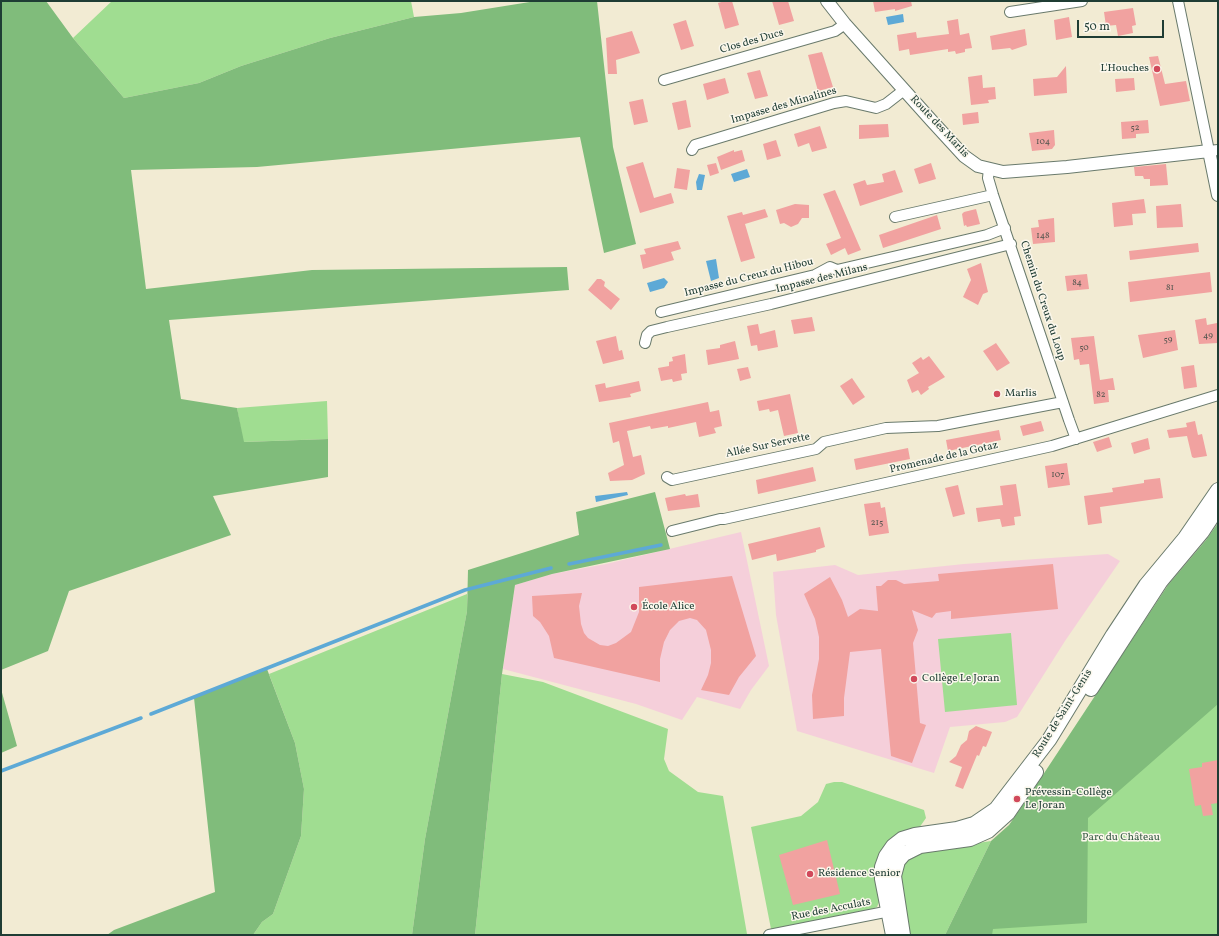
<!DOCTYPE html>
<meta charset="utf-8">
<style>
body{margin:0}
#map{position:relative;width:1219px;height:936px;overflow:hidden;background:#f2ebd3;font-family:Vollkorn,serif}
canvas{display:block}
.frame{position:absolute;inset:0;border:2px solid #1f3d34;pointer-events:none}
.scale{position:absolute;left:1077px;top:20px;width:87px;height:18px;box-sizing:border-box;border:2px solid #1f3d34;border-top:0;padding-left:5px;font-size:12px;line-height:14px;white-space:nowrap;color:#1f3d34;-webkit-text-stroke:3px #fbf7ec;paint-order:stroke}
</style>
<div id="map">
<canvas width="1219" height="936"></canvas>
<div class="frame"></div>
<div class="scale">50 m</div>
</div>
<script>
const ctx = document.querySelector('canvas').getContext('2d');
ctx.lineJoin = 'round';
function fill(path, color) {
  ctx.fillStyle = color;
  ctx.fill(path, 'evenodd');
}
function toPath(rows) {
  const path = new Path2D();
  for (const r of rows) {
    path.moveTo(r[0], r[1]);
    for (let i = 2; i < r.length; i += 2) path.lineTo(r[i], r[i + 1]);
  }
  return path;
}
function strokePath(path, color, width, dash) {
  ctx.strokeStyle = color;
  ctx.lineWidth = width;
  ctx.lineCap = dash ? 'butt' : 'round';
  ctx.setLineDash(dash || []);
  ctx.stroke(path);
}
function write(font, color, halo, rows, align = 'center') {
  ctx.font = font + ' Vollkorn,serif';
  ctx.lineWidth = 3;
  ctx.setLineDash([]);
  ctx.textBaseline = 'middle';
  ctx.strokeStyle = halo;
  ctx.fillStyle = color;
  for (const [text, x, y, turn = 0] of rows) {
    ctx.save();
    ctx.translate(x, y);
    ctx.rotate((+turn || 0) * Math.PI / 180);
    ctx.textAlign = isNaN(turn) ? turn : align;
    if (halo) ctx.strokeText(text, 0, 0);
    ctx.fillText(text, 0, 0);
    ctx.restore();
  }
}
const built = toPath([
 [741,532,769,666,751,690,740,709,697,697,682,720,636,704,503,669,515,585,552,574,606,564],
 [1108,554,1120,561,1065,641,1017,717,1005,722,950,727,934,773,797,731,776,615,773,572,835,565,858,575,964,564]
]);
const green = toPath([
 [112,1,411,1,414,17,330,38,241,66,199,83,124,98,73,38],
 [327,401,328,439,243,442,237,408],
 [1218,547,1218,935,950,935],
 [467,594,467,611,425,839,412,935,253,935,262,922,273,914,301,836,304,789,295,743,269,674],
 [1011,633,1017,705,945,712,938,639],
 [502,674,543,682,668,729,664,759,669,771,698,792,723,796,747,934,475,935],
 [834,782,842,782,924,810,926,818,919,828,908,831,877,907,872,909,771,929,751,827,801,816,818,802,826,784],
 [991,841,945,935,909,935,901,898,901,870,906,861,919,852]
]);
const forest = toPath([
 [1,1,46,1,73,38,124,98,199,83,241,66,330,38,414,17,461,13,536,1,597,1,613,147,636,244,604,253,580,137,257,167,131,170,146,289,312,270,567,267,569,290,169,320,181,399,237,408,244,442,328,439,328,477,213,496,231,535,69,591,48,651,1,670],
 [655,492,670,549,552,574,515,585,502,674,475,935,412,935,425,839,467,611,468,570,579,535,576,512],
 [1218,523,1218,704,1088,818,1087,923,993,929,992,935,945,935,991,841,1009,825,1031,793,1168,585,1206,540],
 [267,669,295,743,304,789,301,836,273,914,262,922,253,935,107,935,114,930,215,892,194,698],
 [1,689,17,746,1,753]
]);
const water = toPath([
 [903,14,904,22,888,25,886,17],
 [747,169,750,177,734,182,731,174],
 [699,174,705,175,702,190,697,190,696,182],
 [716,259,719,278,711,281,706,261],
 [664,278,668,282,664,288,650,292,647,283],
 [627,492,628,495,596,502,595,496]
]);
const stream = toPath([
 [569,564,661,545],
 [151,714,465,590,551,568],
 [1,771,141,718]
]);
const building = toPath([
 [725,1,732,1,739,25,725,29,718,3],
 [772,1,788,1,794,21,779,25],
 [873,1,911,1,912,6,895,11,895,9,875,12],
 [1133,8,1136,25,1132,26,1133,33,1118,36,1116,25,1106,26,1104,12],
 [1069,17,1072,37,1056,40,1054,20],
 [958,19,960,35,969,33,972,48,965,49,965,52,956,54,955,51,948,52,948,49,910,55,909,49,899,51,897,35,916,32,917,38,949,34,947,21],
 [686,20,694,46,681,50,673,24],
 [1025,29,1027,45,1012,50,1010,48,992,50,990,36],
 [632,31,640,53,616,60,617,74,608,74,606,38],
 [822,52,833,87,818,91,808,55],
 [1158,56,1165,84,1186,81,1190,101,1160,106,1149,57],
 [1066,66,1067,93,1034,96,1033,79,1057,77],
 [760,70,768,96,755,99,747,73],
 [982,75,983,88,995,87,996,99,988,100,989,103,971,105,968,77],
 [725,78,729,93,707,100,703,84],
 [1134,78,1135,90,1116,92,1115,79],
 [643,99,648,122,634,125,629,102],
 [686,100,691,127,678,130,672,103],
 [978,112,979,123,963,125,962,114],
 [1148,120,1149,133,1136,134,1136,138,1122,139,1121,122],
 [888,124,889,137,859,139,859,125],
 [820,126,827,148,812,152,809,143,798,147,794,134],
 [1054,130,1055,145,1052,149,1032,151,1029,133],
 [776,140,781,156,767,160,763,144],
 [734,150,734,152,742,150,745,161,721,170,717,157],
 [643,162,654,198,671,193,674,203,640,213,626,167],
 [716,163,719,173,710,176,707,165],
 [931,163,936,179,919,184,914,169],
 [1166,164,1168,185,1150,186,1150,179,1144,179,1143,176,1135,176,1134,167],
 [677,168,690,170,687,190,674,188],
 [895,170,903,192,860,206,853,184,865,180,867,185,884,182,882,174],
 [835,190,861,250,848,255,845,248,831,255,826,244,841,238,823,194],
 [1144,199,1146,213,1132,214,1133,225,1114,227,1112,203],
 [795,204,809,205,809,218,802,218,798,224,791,227,784,223,780,224,776,210],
 [1181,204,1183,227,1157,228,1156,206],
 [765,209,768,217,745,224,755,258,741,262,727,216,742,212,743,215],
 [976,209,980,224,967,227,966,225,964,226,962,214,964,212],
 [937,215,941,229,883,248,879,235],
 [1054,218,1055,242,1033,244,1031,228,1039,227,1038,220],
 [678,241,681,249,671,252,674,260,643,269,640,255,646,254,644,249],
 [1198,243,1199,252,1130,260,1129,251],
 [981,263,988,292,983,294,978,305,963,297,971,280,967,269],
 [1210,272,1212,292,1130,302,1128,282],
 [1087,274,1089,289,1067,291,1065,276],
 [597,279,601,279,605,282,604,286,620,299,611,310,588,290],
 [812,317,815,331,794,334,791,320],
 [1206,318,1207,325,1217,323,1218,343,1199,344,1195,320],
 [758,324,760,334,775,330,778,347,758,351,757,345,751,346,747,326],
 [1175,330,1178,350,1143,358,1138,335],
 [616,336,619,351,622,350,624,359,603,364,596,341],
 [1094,336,1100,380,1113,378,1115,390,1108,390,1109,402,1094,404,1089,364,1080,365,1079,359,1074,360,1071,338],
 [735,341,739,359,708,365,706,350,720,348,720,345],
 [996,343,1010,363,997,371,983,351],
 [685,354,687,373,681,374,682,380,673,382,672,379,661,381,658,368,669,366,669,362,673,361,672,357],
 [929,356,945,377,928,387,929,389,921,395,918,390,912,393,907,380,919,373,912,363,921,357,923,360],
 [1194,365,1197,387,1184,389,1181,367],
 [748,367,751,378,740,381,737,369],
 [852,378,865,397,853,405,840,386],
 [639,381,641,391,630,394,631,397,599,402,595,385,605,383,606,388],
 [790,394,798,433,784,436,778,410,770,412,769,409,759,411,757,401],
 [708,402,710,412,719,410,722,426,714,428,716,433,699,437,696,422,668,428,668,426,651,429,650,426,627,431,633,457,641,455,645,474,632,480,610,481,608,473,624,465,619,441,613,443,609,423],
 [1041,421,1044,431,1023,436,1020,426],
 [1195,421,1198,435,1202,434,1207,456,1194,458,1192,457,1187,436,1169,438,1167,430,1187,427,1186,423],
 [999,430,1001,440,948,451,946,440],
 [1109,437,1112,447,1097,452,1093,442],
 [1148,438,1150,449,1134,454,1131,443],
 [908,448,910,459,856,470,854,459],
 [1067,463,1070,485,1048,488,1045,466],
 [813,467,816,481,758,494,756,480],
 [1160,478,1163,498,1100,507,1102,523,1088,525,1084,496,1113,492,1112,488,1144,483,1144,480],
 [1016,484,1021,516,1014,517,1015,525,1002,527,1000,519,998,519,978,522,976,508,1003,505,1000,486],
 [958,485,965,514,953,517,945,488],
 [685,494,686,496,698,494,700,507,668,511,665,498],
 [880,502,881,508,885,507,889,533,869,536,864,504],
 [820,527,825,547,816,550,816,552,777,561,776,554,752,560,748,544],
 [1053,564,1058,609,951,619,951,611,936,613,932,618,912,610,918,630,913,643,920,723,926,725,912,763,891,756,881,649,850,652,844,698,844,716,813,719,812,695,819,659,819,637,815,619,804,594,830,577,842,600,848,617,860,609,878,611,876,586,881,586,888,580,896,580,904,584,939,581,938,574],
 [732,576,756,656,739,677,729,695,701,690,708,675,711,663,711,650,706,630,697,620,690,618,679,621,670,630,664,642,660,659,660,682,554,658,549,636,540,622,533,616,532,596,582,593,579,606,581,624,584,633,588,638,600,645,608,646,616,643,631,632,639,612,639,587],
 [976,726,992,732,986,747,983,746,979,756,977,755,963,789,955,786,962,767,949,762,956,756,961,745,967,740,969,731],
 [1218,760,1218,803,1211,804,1213,815,1203,816,1201,805,1195,806,1189,769,1202,767,1202,763],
 [827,840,840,894,793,905,779,855]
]);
const minor = toPath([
 [1178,1,1209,151,1218,150],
 [1010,12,1082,1],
 [664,80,835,31,845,24],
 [692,150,695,145,834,103,846,101,876,108,886,104,904,90],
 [989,169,988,178,993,195,1069,420,1076,439],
 [895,217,993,195],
 [661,312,815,275,830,267,837,270,987,235,1005,228],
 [645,343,647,335,651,331,667,327,771,304,1011,244],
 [667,477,672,480,816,449,824,442,886,428,938,426,1063,402],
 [672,531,720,519,724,519,1052,446,1218,395],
 [769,935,895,910]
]);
const tertiary = toPath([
 [827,1,845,24,931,120,964,156,978,166,1003,172,1067,167,1209,151,1218,195]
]);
const secondary = toPath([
 [1091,689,1161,581,1202,532,1218,508],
 [893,935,882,879,882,867,886,856,893,846,902,839,915,835,957,829,974,824,996,809,1049,740,1113,635,1146,585,1185,538,1218,490],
 [903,935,894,876,898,861,904,854,920,846,970,839,988,831,1008,813,1036,772]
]);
const markers = [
 [1157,69,4,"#d1495b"],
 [997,394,4,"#d1495b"],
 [634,607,4,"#d1495b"],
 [914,679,4,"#d1495b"],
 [1017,799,4,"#d1495b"],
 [810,874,4,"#d1495b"]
];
const numberNames = [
 ["52",1135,128],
 ["104",1043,142],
 ["148",1043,236],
 ["84",1077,283],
 ["81",1170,288],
 ["49",1208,336],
 ["59",1168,340],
 ["50",1084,348],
 ["82",1101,395],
 ["107",1058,475],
 ["215",877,523]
];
const streetNames = [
 ["Clos des Ducs",752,42,-16],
 ["Impasse des Minalines",784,106,-16],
 ["Route des Marlis",939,127,47],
 ["Impasse du Creux du Hibou",749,278,-14],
 ["Impasse des Milans",822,279,-14],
 ["Chemin du Creux du Loup",1042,301,72],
 ["Allée Sur Servette",768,446,-12],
 ["Promenade de la Gotaz",944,458,-13],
 ["Route de Saint-Genis",1063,714,-58],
 ["Rue des Acculats",831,910,-11]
];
const poiNames = [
 ["L'Houches",1149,69,"right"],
 ["Marlis",1005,394],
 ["École Alice",642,607],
 ["Collège Le Joran",922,679],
 ["Prévessin-Collège",1025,793],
 ["Le Joran",1025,806],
 ["Résidence Senior",818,874]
];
const parkNames = [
 ["Parc du Château",1121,838]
];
fill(built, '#f5cfda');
fill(green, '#a0dd91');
fill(forest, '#80bc7b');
fill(water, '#5da9d6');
strokePath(stream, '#5da9d6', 3.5);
fill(building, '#f1a2a0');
strokePath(minor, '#697a6c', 12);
strokePath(tertiary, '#697a6c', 14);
strokePath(secondary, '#697a6c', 16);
strokePath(minor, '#fff', 10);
strokePath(tertiary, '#fff', 12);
strokePath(secondary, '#fff', 14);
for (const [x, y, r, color] of markers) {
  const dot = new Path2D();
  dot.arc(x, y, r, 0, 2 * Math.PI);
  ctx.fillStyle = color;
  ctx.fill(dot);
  strokePath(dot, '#fbf7ec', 1.5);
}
write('9px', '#54564f', null, numberNames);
write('11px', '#1f3d34', '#fbf7ec', streetNames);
write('11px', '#1f3d34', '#fbf7ec', poiNames, 'left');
write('11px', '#395d47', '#fbf7ec', parkNames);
</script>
